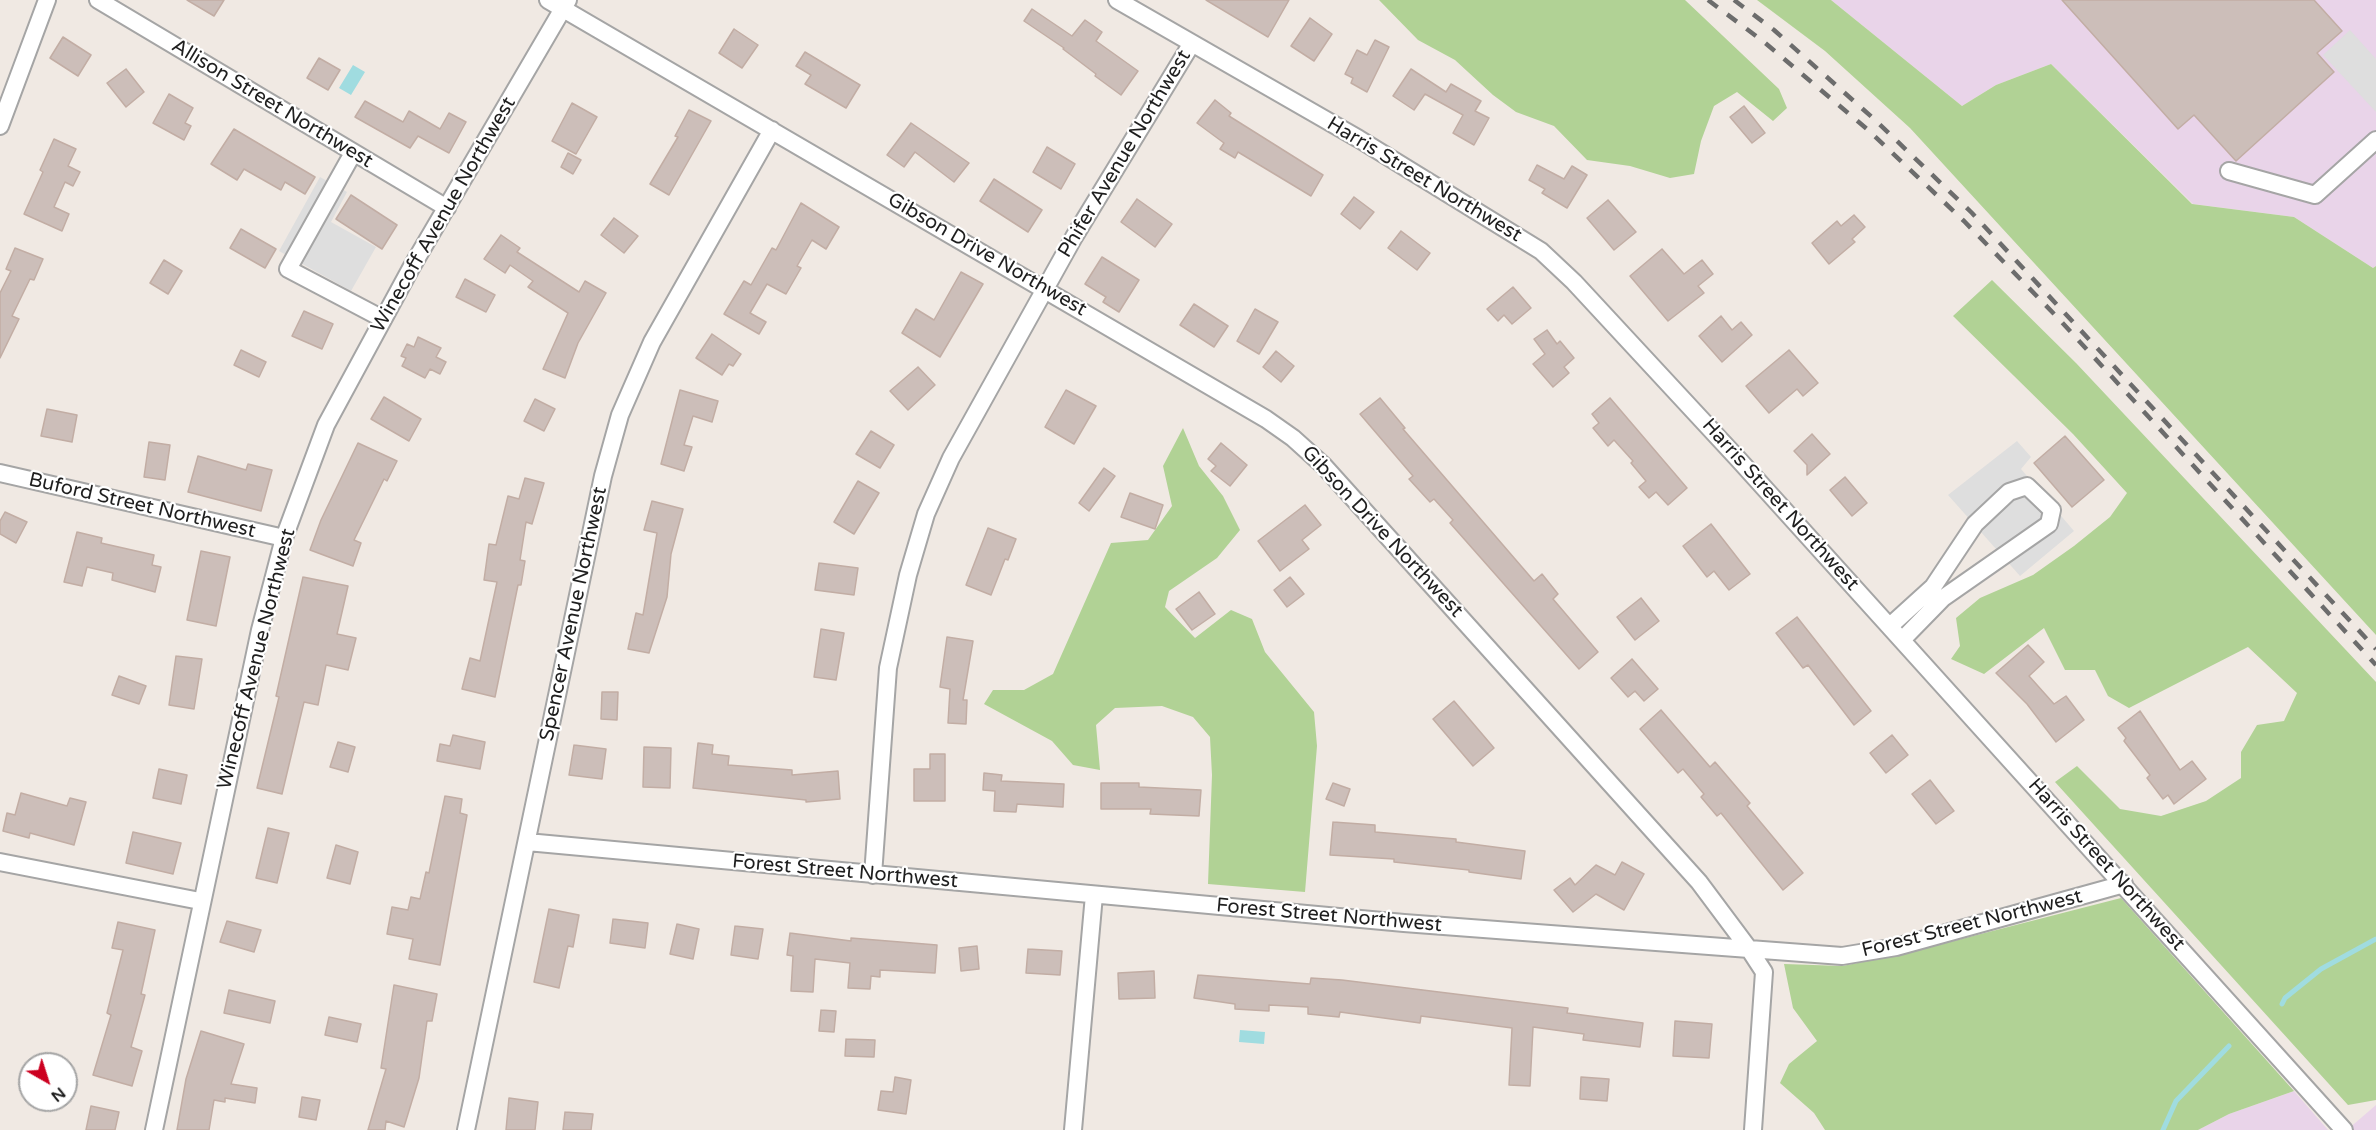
<!DOCTYPE html>
<style>
body{margin:0}
#map{position:relative;width:2376px;height:1130px;overflow:hidden;background:#f0e9e3;font-family:"Varela Round",sans-serif}
canvas{display:block}
.north{position:absolute;left:18px;top:1052px;width:60px;height:60px;box-sizing:border-box;background:#fff;border:2px solid #a5a5a5;border-radius:50%;rotate:141deg;font-size:16px;font-weight:700;line-height:24px;text-align:center;color:#1e1e1e}
.north::after{content:'';display:block;margin:auto;width:21px;height:27px;background:#cc0020;clip-path:polygon(50% 0,100% 100%,50% 72%,0 100%)}
</style>
<div id="map">
<canvas width="2376" height="1130"></canvas>
<div class="north">N</div>
</div>
<script>
const ctx = document.querySelector('canvas').getContext('2d');
ctx.lineJoin = 'round';
function fill(path, color) {
  ctx.fillStyle = color;
  ctx.fill(path, 'evenodd');
}
function toPath(rows) {
  const path = new Path2D();
  for (const r of rows) {
    path.moveTo(r[0], r[1]);
    for (let i = 2; i < r.length; i += 2) path.lineTo(r[i], r[i + 1]);
  }
  return path;
}
function strokePath(path, color, width, dash) {
  ctx.strokeStyle = color;
  ctx.lineWidth = width;
  ctx.lineCap = dash ? 'butt' : 'round';
  ctx.setLineDash(dash || []);
  ctx.stroke(path);
}
function write(font, color, halo, rows, align = 'center') {
  ctx.font = font + ' "Varela Round",sans-serif';
  ctx.lineWidth = 4.5;
  ctx.setLineDash([]);
  ctx.textBaseline = 'middle';
  ctx.strokeStyle = halo;
  ctx.fillStyle = color;
  for (const [text, x, y, turn = 0] of rows) {
    ctx.save();
    ctx.translate(x, y);
    ctx.rotate((+turn || 0) * Math.PI / 180);
    ctx.textAlign = isNaN(turn) ? turn : align;
    if (halo) ctx.strokeText(text, 0, 0);
    ctx.fillText(text, 0, 0);
    ctx.restore();
  }
}
const industrial = toPath([
 [1831,0,2376,0,2376,266,2373,268,2294,217,2193,204,2051,64,1996,85,1962,106],
 [2294,1091,2328,1130,2198,1130,2229,1114],
 [2376,1105,2376,1130,2347,1130]
]);
const forest = toPath([
 [1379,0,1685,0,1779,89,1787,108,1773,121,1737,92,1714,106,1701,141,1694,174,1670,178,1630,166,1587,160,1554,126,1516,112,1493,95,1455,60,1418,40],
 [1757,0,1831,0,1962,106,1996,85,2051,64,2192,204,2294,217,2373,268,2376,266,2376,635,1910,128,1825,51],
 [1992,280,2076,363,2376,682,2376,1100,2348,1105,2055,782,2077,766,2120,809,2161,816,2206,801,2241,778,2241,752,2257,725,2284,721,2297,693,2248,647,2129,708,2108,696,2095,670,2065,670,2044,628,1984,674,1951,659,1960,646,1956,618,1980,598,2033,575,2074,546,2110,517,2127,493,2073,434,1953,316],
 [1183,428,1199,466,1223,496,1240,530,1217,558,1169,591,1165,607,1195,638,1231,610,1252,619,1265,652,1314,712,1317,746,1305,892,1208,884,1212,775,1210,737,1193,717,1162,706,1115,708,1096,725,1100,770,1073,765,1052,741,984,704,993,690,1024,690,1053,674,1111,543,1148,540,1172,506,1163,466],
 [2121,898,2294,1091,2229,1114,2198,1130,1825,1130,1814,1113,1780,1083,1789,1064,1817,1041,1793,1008,1784,964,1842,966,1899,955]
]);
const parking = toPath([
 [2350,30,2376,59,2376,112,2323,55],
 [320,177,347,192,331,222,376,247,351,291,279,251],
 [2017,441,2031,457,2021,469,2074,531,2020,576,1948,495]
]);
const water = toPath([
 [353,65,365,72,351,95,339,88],
 [1240,1030,1265,1032,1264,1044,1239,1042]
]);
const stream = toPath([
 [2282,1004,2285,998,2321,969,2376,939],
 [2163,1130,2176,1101,2229,1046]
]);
const building = toPath([
 [187,0,224,0,214,16,187,0],
 [1206,0,1289,0,1268,37,1206,0],
 [2062,0,2314,0,2342,31,2317,53,2334,72,2236,161,2194,115,2178,129,2062,0],
 [1032,9,1072,36,1085,20,1102,32,1096,41,1138,71,1121,95,1095,76,1096,74,1063,49,1064,48,1024,21,1032,9],
 [1310,18,1332,34,1314,61,1291,46,1310,18],
 [734,29,758,45,742,68,719,53,734,29],
 [63,37,91,55,78,76,50,58,63,37],
 [1375,40,1389,47,1367,92,1351,83,1353,78,1345,74,1357,50,1367,55,1375,40],
 [805,52,860,85,846,108,805,84,811,75,796,66,805,52],
 [319,58,340,70,328,90,307,78,319,58],
 [126,69,144,92,126,107,107,83,126,69],
 [1411,69,1446,92,1451,84,1481,101,1475,111,1489,118,1474,145,1453,133,1463,115,1425,94,1414,110,1393,96,1411,69],
 [169,94,193,108,185,123,191,126,184,140,153,123,169,94],
 [1215,100,1231,113,1229,116,1323,175,1311,196,1238,152,1235,158,1220,149,1224,143,1197,123,1215,100],
 [365,101,403,122,409,111,440,129,449,113,466,122,449,153,418,136,410,148,355,117,365,101],
 [572,103,597,117,576,154,552,141,572,103],
 [1744,106,1765,133,1752,143,1730,117,1744,106],
 [689,110,711,121,669,195,650,184,678,137,675,136,689,110],
 [911,123,969,163,954,182,915,152,904,167,887,155,911,123],
 [234,129,315,177,305,194,285,182,281,190,244,169,237,180,211,164,234,129],
 [54,139,76,149,68,166,80,172,73,186,65,182,54,207,69,214,62,231,24,214,43,172,40,170,54,139],
 [1047,147,1075,164,1061,189,1033,172,1047,147],
 [568,153,581,160,573,174,561,167,568,153],
 [1537,165,1564,179,1572,166,1587,175,1567,208,1542,193,1545,189,1529,180,1537,165],
 [994,179,1042,210,1028,232,980,201,994,179],
 [351,195,397,225,382,249,336,219,351,195],
 [1354,197,1374,212,1360,229,1341,214,1354,197],
 [1137,199,1172,224,1155,247,1121,222,1137,199],
 [1608,200,1636,232,1614,250,1587,218,1608,200],
 [801,203,839,227,826,249,812,240,797,266,801,268,786,294,767,284,750,313,766,322,759,334,724,314,744,281,751,285,772,248,776,250,801,203],
 [1854,215,1865,227,1852,239,1855,242,1829,264,1812,243,1837,221,1841,226,1854,215],
 [614,218,638,236,624,253,601,235,614,218],
 [241,229,276,249,265,268,230,248,241,229],
 [1401,231,1430,253,1417,270,1388,248,1401,231],
 [501,235,520,248,517,252,579,292,585,281,606,293,578,343,565,378,543,369,568,313,528,287,533,281,510,265,505,273,484,259,501,235],
 [15,248,43,259,34,280,30,279,12,316,19,319,0,358,0,293,11,271,6,269,15,248],
 [1662,249,1684,274,1702,260,1713,274,1698,286,1704,293,1668,321,1630,276,1662,249],
 [1102,257,1139,280,1119,312,1103,302,1106,297,1085,284,1102,257],
 [164,260,182,271,168,294,150,283,164,260],
 [961,272,983,284,940,357,902,333,916,309,934,320,961,272],
 [465,279,495,295,486,312,456,297,465,279],
 [1513,287,1531,308,1512,324,1504,315,1498,321,1487,309,1513,287],
 [1194,304,1228,326,1214,347,1180,325,1194,304],
 [1255,309,1278,322,1259,354,1237,341,1255,309],
 [304,311,333,324,322,349,292,336,304,311],
 [1721,316,1732,330,1741,322,1752,335,1722,362,1699,336,1721,316],
 [1547,330,1557,344,1560,341,1574,358,1564,367,1569,373,1553,387,1533,364,1545,354,1534,339,1547,330],
 [712,334,741,354,733,366,729,364,722,375,696,358,712,334],
 [418,337,441,348,436,357,446,362,440,374,430,369,425,378,402,366,406,358,401,356,407,344,414,347,418,337],
 [241,350,266,362,259,377,234,365,241,350],
 [1789,350,1818,383,1803,396,1797,389,1769,413,1746,386,1789,350],
 [1276,351,1294,366,1281,382,1263,367,1276,351],
 [918,367,935,385,908,410,890,391,918,367],
 [680,390,718,401,712,422,693,416,684,445,692,447,684,471,661,464,680,390],
 [1066,390,1096,406,1074,444,1045,427,1066,390],
 [384,397,421,419,409,441,371,419,384,397],
 [1380,398,1405,428,1403,429,1534,581,1542,574,1558,594,1553,599,1598,652,1579,669,1450,523,1453,520,1434,499,1430,502,1409,479,1413,476,1360,414,1380,398],
 [1610,398,1687,488,1668,505,1656,492,1649,498,1639,487,1646,481,1631,463,1633,461,1614,440,1608,446,1593,428,1599,423,1592,414,1610,398],
 [535,399,555,409,544,431,524,421,535,399],
 [47,409,77,415,72,442,41,436,47,409],
 [871,431,894,445,880,468,856,454,871,431],
 [1812,434,1830,454,1807,475,1807,465,1794,451,1812,434],
 [2065,436,2104,480,2072,507,2034,463,2065,436],
 [149,442,170,445,165,480,144,477,149,442],
 [358,443,397,461,387,481,384,479,354,540,361,543,353,566,310,550,321,520,358,443],
 [1221,443,1247,465,1230,486,1211,471,1216,466,1208,459,1221,443],
 [198,456,246,470,248,464,272,470,261,511,188,492,198,456],
 [1104,468,1115,476,1089,511,1079,503,1104,468],
 [1845,477,1867,503,1852,516,1830,490,1845,477],
 [525,478,544,483,532,524,526,522,520,560,525,561,521,585,518,585,495,697,462,689,470,658,480,661,497,582,484,580,489,544,496,545,508,496,519,499,525,478],
 [858,481,879,493,854,534,834,522,858,481],
 [1130,493,1163,505,1155,529,1121,517,1130,493],
 [652,501,683,509,671,554,667,597,649,653,628,649,636,613,643,615,657,533,644,530,652,501],
 [1305,505,1321,525,1302,540,1309,549,1280,571,1258,541,1305,505],
 [5,512,27,522,16,543,0,534,0,521,5,512],
 [1711,524,1750,574,1729,590,1714,571,1707,577,1683,546,1711,524],
 [988,528,1016,539,1008,560,1005,559,991,595,966,585,988,528],
 [77,532,102,538,101,543,154,555,152,565,161,567,155,592,112,580,113,573,87,567,82,586,64,582,77,532],
 [201,551,230,557,216,626,187,620,201,551],
 [819,563,858,568,854,595,815,590,819,563],
 [303,577,348,586,337,634,356,638,348,670,326,665,318,705,304,702,282,794,257,788,279,697,276,696,303,577],
 [1290,577,1304,594,1287,607,1274,590,1290,577],
 [1199,592,1215,614,1192,630,1176,609,1199,592],
 [1641,598,1659,621,1635,640,1617,617,1641,598],
 [1797,617,1871,711,1854,725,1808,665,1803,668,1776,633,1797,617],
 [821,629,844,633,836,680,814,677,821,629],
 [947,637,973,641,963,700,967,700,966,724,948,723,950,689,940,687,947,637],
 [2028,645,2044,662,2029,676,2054,704,2066,696,2084,720,2056,742,2027,704,1996,673,2028,645],
 [176,656,202,659,194,709,169,705,176,656],
 [1632,659,1658,689,1644,701,1635,691,1628,697,1611,678,1632,659],
 [119,676,146,686,139,704,112,695,119,676],
 [602,692,618,692,617,720,601,719,602,692],
 [1454,701,1494,748,1473,766,1433,719,1454,701],
 [1661,710,1710,767,1715,762,1750,803,1747,806,1803,873,1783,890,1721,813,1717,816,1701,797,1704,794,1683,769,1678,773,1640,729,1661,710],
 [2140,711,2180,770,2192,761,2206,779,2174,804,2168,795,2163,799,2147,778,2150,775,2124,741,2126,738,2118,728,2140,711],
 [453,735,485,742,480,769,437,761,440,744,450,746,453,735],
 [1892,735,1908,755,1886,773,1870,753,1892,735],
 [338,742,355,747,348,772,330,767,338,742],
 [698,743,713,745,712,754,729,756,728,765,792,770,792,775,838,771,840,799,806,802,806,800,693,788,698,743],
 [574,745,606,749,602,779,569,775,574,745],
 [644,747,671,748,670,788,643,787,644,747],
 [930,754,945,754,945,801,914,801,914,769,930,769,930,754],
 [159,769,187,775,181,804,153,798,159,769],
 [984,773,1002,775,1001,781,1064,784,1063,807,1017,804,1016,812,994,811,995,791,983,790,984,773],
 [1930,780,1954,811,1936,824,1912,794,1930,780],
 [1101,783,1139,783,1139,787,1201,790,1199,816,1150,814,1151,809,1101,809,1101,783],
 [1333,783,1350,789,1344,806,1326,799,1333,783],
 [21,793,67,806,70,798,86,802,74,845,30,833,29,838,3,831,7,813,15,815,21,793],
 [445,796,462,799,460,813,467,815,440,965,409,959,413,939,387,934,392,907,408,910,411,897,420,899,426,872,429,873,445,796],
 [1333,822,1375,825,1375,832,1456,839,1456,842,1525,851,1521,879,1469,872,1469,870,1394,862,1394,859,1330,855,1333,822],
 [268,828,289,833,277,883,256,878,268,828],
 [133,832,181,843,173,874,126,863,133,832],
 [336,845,358,852,350,884,327,878,336,845],
 [1622,862,1644,874,1624,910,1596,894,1573,912,1554,890,1570,878,1575,885,1596,865,1615,875,1622,862],
 [549,909,579,915,573,947,568,946,559,988,534,982,549,909],
 [613,919,648,923,645,948,610,943,613,919],
 [227,921,261,930,254,952,220,942,227,921],
 [118,922,155,930,141,994,145,995,131,1047,142,1051,132,1086,93,1075,111,1015,107,1013,123,950,112,948,118,922],
 [677,924,699,929,693,959,670,954,677,924],
 [735,926,763,929,758,959,731,955,735,926],
 [790,933,851,941,851,938,937,945,935,973,880,970,880,977,871,976,870,989,848,988,850,963,815,959,813,992,791,991,793,956,787,955,790,933],
 [977,946,979,969,961,971,959,948,977,946],
 [1028,949,1062,951,1060,975,1026,973,1028,949],
 [1154,971,1155,998,1119,999,1118,973,1154,971],
 [1198,975,1310,984,1311,978,1342,980,1568,1008,1567,1013,1643,1023,1640,1047,1583,1040,1584,1034,1533,1027,1530,1086,1509,1085,1512,1028,1421,1016,1420,1023,1340,1012,1339,1017,1308,1014,1308,1007,1269,1005,1269,1011,1235,1009,1235,1004,1194,998,1198,975],
 [394,985,437,994,432,1021,427,1021,419,1078,404,1127,386,1121,385,1130,368,1130,386,1069,381,1068,394,985],
 [229,990,275,1001,270,1023,224,1013,229,990],
 [821,1010,836,1011,834,1032,819,1031,821,1010],
 [329,1017,361,1024,357,1042,325,1035,329,1017],
 [1675,1021,1712,1024,1709,1058,1673,1056,1675,1021],
 [201,1031,244,1044,231,1084,257,1088,255,1103,225,1098,225,1102,214,1100,209,1130,177,1130,186,1079,201,1031],
 [846,1039,875,1040,874,1057,845,1056,846,1039],
 [895,1077,911,1080,906,1114,878,1110,881,1091,893,1092,895,1077],
 [1581,1077,1609,1079,1607,1101,1580,1099,1581,1077],
 [302,1097,320,1100,316,1120,299,1117,302,1097],
 [509,1098,538,1102,535,1130,506,1130,509,1098],
 [91,1106,119,1112,115,1130,86,1130,91,1106],
 [565,1112,593,1114,591,1130,563,1130,565,1112]
]);
const minor = toPath([
 [98,0,447,208],
 [548,0,1266,419,1293,438,1324,466,1699,882,1749,949,1764,972,1753,1130],
 [1117,0,1359,139,1541,251,1574,282,1739,460,2344,1130],
 [0,126,47,0],
 [353,153,288,269,383,319],
 [2229,171,2315,195,2376,140],
 [0,473,284,538],
 [1890,626,1933,587,1975,524,2009,492,2027,486,2052,510,2049,524,1943,598,1902,640],
 [527,842,1404,923,1842,956,1896,947,2124,884],
 [0,862,200,901],
 [873,875,888,668,908,575,926,514,951,458,1074,237,1192,43],
 [154,1130,260,630,284,538,326,425,411,268,568,0],
 [466,1130,603,476,620,415,652,342,772,130],
 [1073,1130,1094,895]
]);
const rail = toPath([
 [1708,0,1764,42,1867,129,1964,221,2058,318,2376,665],
 [1734,0,1774,30,1874,119,1972,213,2376,649]
]);
const streetNames = [
 ["Allison Street Northwest",272,104,31],
 ["Phifer Avenue Northwest",1125,154,-59],
 ["Harris Street Northwest",1424,180,31],
 ["Winecoff Avenue Northwest",444,215,-60],
 ["Gibson Drive Northwest",987,255,30],
 ["Harris Street Northwest",1780,505,48],
 ["Buford Street Northwest",142,506,13],
 ["Gibson Drive Northwest",1382,532,47],
 ["Spencer Avenue Northwest",574,614,-78],
 ["Winecoff Avenue Northwest",257,659,-76],
 ["Harris Street Northwest",2106,865,48],
 ["Forest Street Northwest",845,872,5],
 ["Forest Street Northwest",1329,916,5],
 ["Forest Street Northwest",1972,924,-14]
];
fill(industrial, '#e9d4e9');
fill(forest, '#b1d295');
fill(parking, '#dedede');
fill(water, '#a0dce0');
strokePath(stream, '#a0dce0', 5);
fill(building, '#ccbeb9');
strokePath(building, '#c2ada4', 1.5);
strokePath(minor, '#a5a5a5', 20);
strokePath(minor, '#fff', 16);
strokePath(rail, '#6c6c6c', 4.5, [12, 12]);
write('20px', '#1e1e1e', '#fff', streetNames);
</script>
